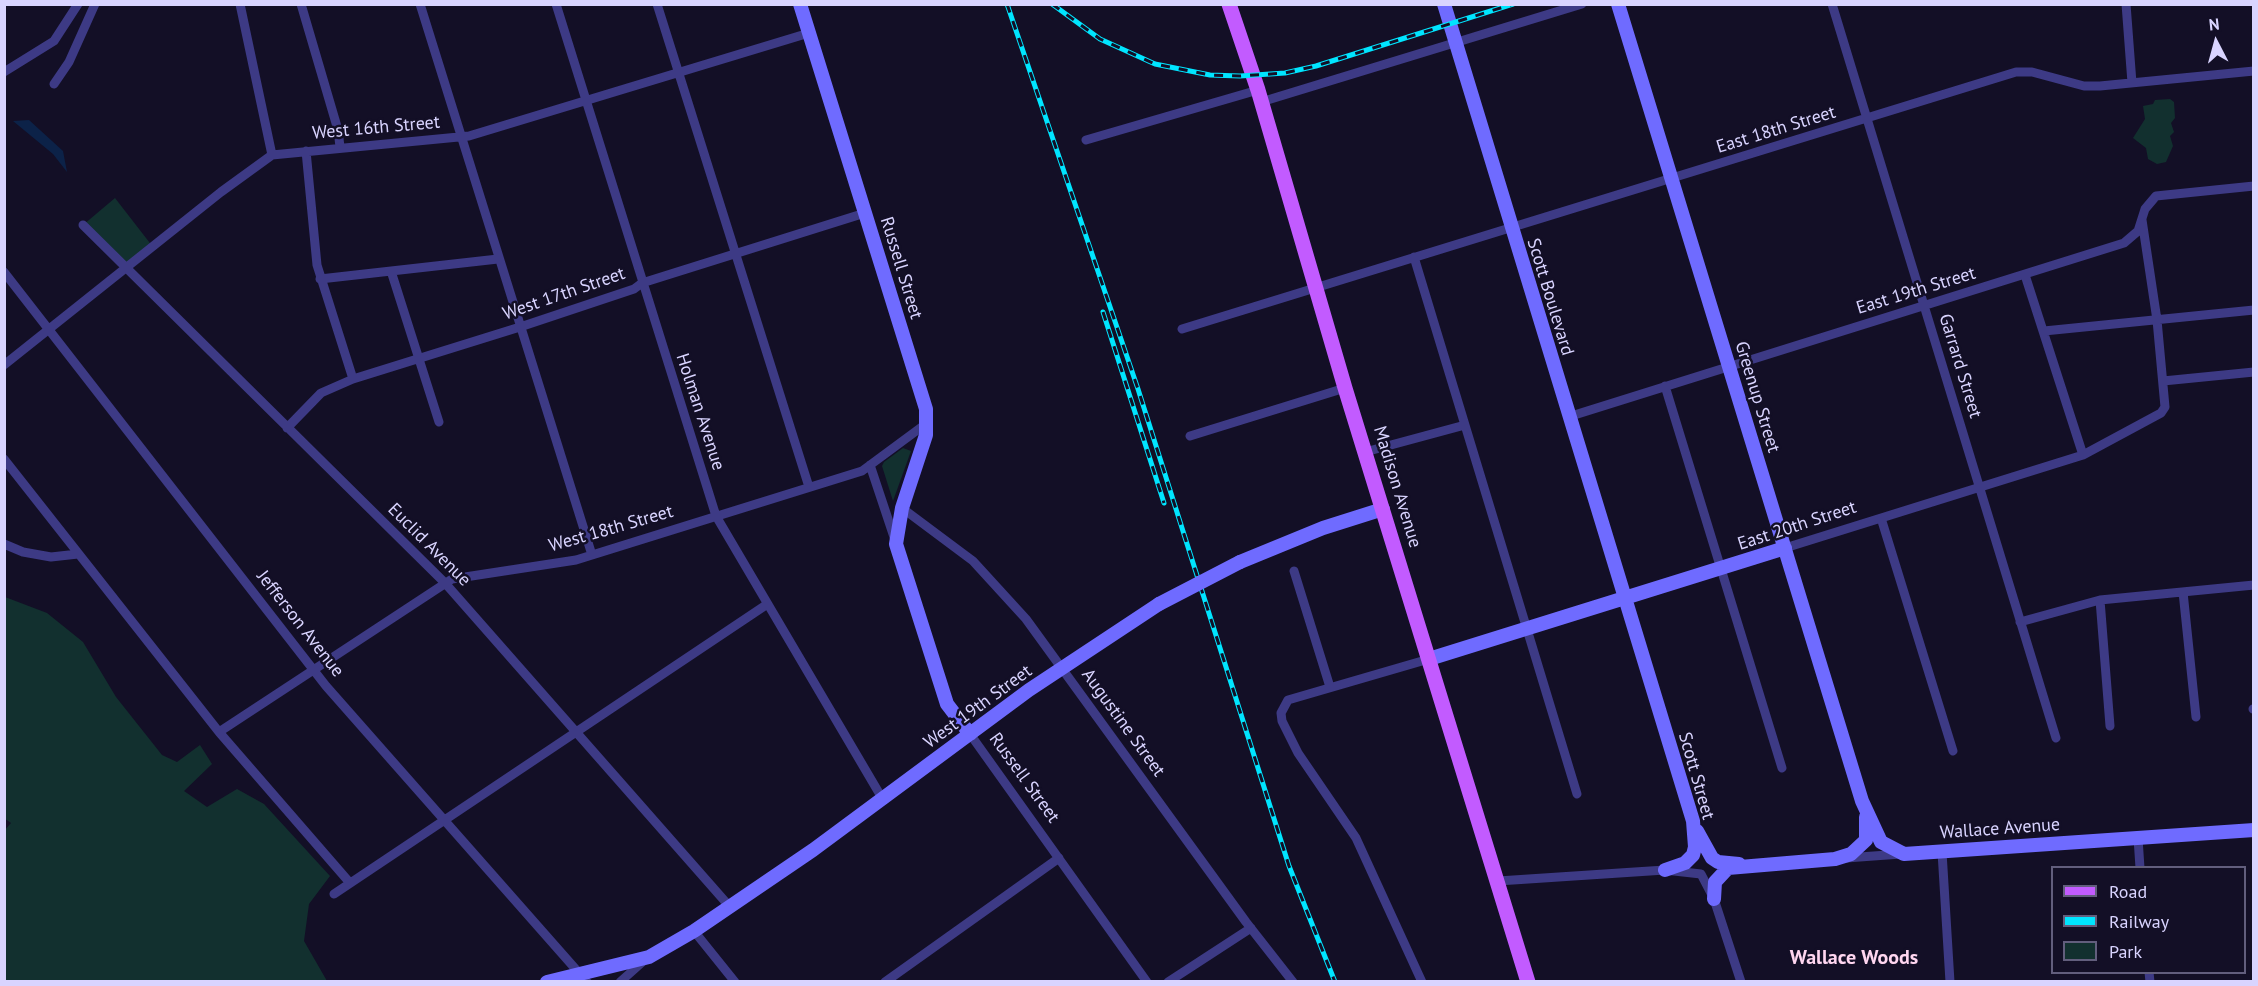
<!DOCTYPE html>
<style>
body{margin:0}
#map{position:relative;width:2258px;height:986px;overflow:hidden;background:#130f26;font-family:"PT Sans",sans-serif}
canvas{display:block}
.frame{position:absolute;inset:0;border:6px solid #d9d4ff;pointer-events:none}
.legend{position:absolute;left:2051px;top:866px;width:195px;height:108px;box-sizing:border-box;background:#130f26;border:2px solid #625e7d;margin:0;padding:8px 10px;list-style:none;font-size:18px;color:#d9d4ff}
.legend li{display:flex;align-items:center;gap:12px;height:30px}
.legend b{width:30px;border:2px solid #625e7d}
.north{position:absolute;left:2186px;top:12px;width:60px;height:60px;-webkit-text-stroke:4px #130f26;paint-order:stroke;rotate:354deg;font-size:16px;font-weight:700;line-height:24px;text-align:center;color:#d9d4ff}
.north::after{content:'';display:block;margin:auto;width:21px;height:27px;background:#d9d4ff;clip-path:polygon(50% 0,100% 100%,50% 72%,0 100%)}
</style>
<div id="map">
<canvas width="2258" height="986"></canvas>
<div class="frame"></div>
<ul class="legend">
<li><b style="height:8px;background:#c25bff"></b>Road</li>
<li><b style="height:8px;background:#00e5ff"></b>Railway</li>
<li><b style="height:16px;background:#12302f"></b>Park</li>
</ul>
<div class="north">N</div>
</div>
<script>
const ctx = document.querySelector('canvas').getContext('2d');
ctx.lineJoin = 'round';
function fill(path, color) {
  ctx.fillStyle = color;
  ctx.fill(path, 'evenodd');
}
function toPath(rows) {
  const path = new Path2D();
  for (const r of rows) {
    path.moveTo(r[0], r[1]);
    for (let i = 2; i < r.length; i += 2) path.lineTo(r[i], r[i + 1]);
  }
  return path;
}
function strokePath(path, color, width, dash) {
  ctx.strokeStyle = color;
  ctx.lineWidth = width;
  ctx.lineCap = dash ? 'butt' : 'round';
  ctx.setLineDash(dash || []);
  ctx.stroke(path);
}
function write(font, color, halo, rows, align = 'center') {
  ctx.font = font + ' "PT Sans",sans-serif';
  ctx.lineWidth = 5;
  ctx.setLineDash([]);
  ctx.textBaseline = 'middle';
  ctx.strokeStyle = halo;
  ctx.fillStyle = color;
  for (const [text, x, y, turn = 0] of rows) {
    ctx.save();
    ctx.translate(x, y);
    ctx.rotate((+turn || 0) * Math.PI / 180);
    ctx.textAlign = isNaN(turn) ? turn : align;
    if (halo) ctx.strokeText(text, 0, 0);
    ctx.fillText(text, 0, 0);
    ctx.restore();
  }
}
const green = toPath([
 [2170,99,2174,102,2175,118,2171,123,2174,132,2170,136,2173,146,2166,162,2157,164,2148,159,2146,148,2133,138,2145,119,2143,106,2153,104,2155,100],
 [115,198,153,247,126,269,83,225],
 [903,448,911,451,893,501,882,466,884,462],
 [5,597,47,613,83,642,116,697,162,755,177,762,200,745,212,764,184,791,207,807,237,789,264,804,330,876,309,904,304,941,327,981,5,981,4,831,11,823,4,818]
]);
const water = toPath([
 [29,120,63,151,67,172,53,154,13,121]
]);
const street = toPath([
 [240,4,272,155],
 [301,4,338,130,340,147],
 [420,4,592,555],
 [556,4,716,516,882,798],
 [657,4,809,487],
 [1832,4,2056,738],
 [2126,4,2132,83],
 [4,72,54,41,78,4],
 [54,84,69,62,95,4],
 [1261,102,1582,4],
 [1086,140,1258,90],
 [306,151,317,265,353,379],
 [83,225,445,583,730,907],
 [1414,257,1577,794],
 [391,271,439,422],
 [4,272,326,686,587,982],
 [2025,275,2083,455],
 [320,279,498,259],
 [1182,329,2016,72,2032,72,2084,86,2100,86,2254,71],
 [2044,331,2254,310],
 [4,365,221,192,272,155,469,136,809,33],
 [2163,381,2254,372],
 [1665,386,1782,768],
 [1568,417,2124,243,2138,231,2145,209,2156,196,2254,186],
 [287,428,321,393,353,379,520,327,634,289,642,283,865,213],
 [1190,436,1345,388],
 [1365,452,1465,425],
 [4,459,219,732,350,883],
 [870,465,895,540],
 [902,508,973,561,1026,619,1246,922,1293,982],
 [1881,518,1953,751],
 [4,544,23,552,51,557,78,554],
 [1785,548,2083,455,2161,413,2165,407,2157,320,2142,220],
 [1294,571,1330,687],
 [2183,592,2196,717],
 [2100,600,2110,726],
 [2020,622,2100,600,2254,585],
 [2253,709,2254,709],
 [219,732,452,579,576,560,862,471,927,423],
 [970,734,1147,982],
 [2138,838,2140,868],
 [1942,852,1950,982],
 [1846,858,1901,854],
 [1498,881,1665,870,1701,874,1714,899,1741,982],
 [334,894,766,605],
 [694,931,735,982],
 [2149,972,2150,982],
 [620,982,648,957],
 [885,982,1059,858],
 [1168,982,1251,928],
 [1422,982,1356,838,1298,753,1282,721,1281,713,1288,700,1429,659]
]);
const secondary = toPath([
 [800,4,926,409,926,435,902,508,896,544,947,704,970,734],
 [1444,4,1693,821,1695,847,1693,855,1685,863,1665,870],
 [1618,4,1862,801,1881,842,1904,854,2254,830],
 [1240,562,1323,528,1383,509],
 [1429,659,1785,548],
 [1697,831,1712,858,1718,862,1739,864],
 [1714,899,1715,882,1728,868,1835,859,1851,854,1866,840,1866,817],
 [547,982,649,957,694,931,813,850,1029,690,1159,604]
]);
const primary = toPath([
 [1229,4,1258,90,1345,388,1528,982]
]);
const rail = toPath([
 [1007,4,1138,389,1289,866,1335,982],
 [1052,4,1100,39,1155,64,1210,75,1240,76,1285,73,1316,66,1513,4],
 [1103,312,1164,503]
]);
const secondaryBridge = toPath([
 [1159,604,1240,562]
]);
const streetNames = [
 ["West 16th Street",376,128,-5],
 ["East 18th Street",1776,130,-17],
 ["Russell Street",901,268,73],
 ["East 19th Street",1916,291,-17],
 ["West 17th Street",564,294,-19],
 ["Scott Boulevard",1550,297,73],
 ["Garrard Street",1960,366,73],
 ["Greenup Street",1757,397,73],
 ["Holman Avenue",700,412,72],
 ["Madison Avenue",1397,487,73],
 ["East 20th Street",1797,526,-18],
 ["West 18th Street",611,529,-16],
 ["Euclid Avenue",429,545,45],
 ["Jefferson Avenue",300,624,52],
 ["West 19th Street",978,707,-36],
 ["Augustine Street",1123,723,54],
 ["Scott Street",1696,776,74],
 ["Russell Street",1024,778,54],
 ["Wallace Avenue",2000,829,-4]
];
const neighbourhoodNames = [
 ["Wallace Woods",1854,958]
];
fill(green, '#12302f');
fill(water, '#0c2248');
strokePath(street, '#3d3a85', 9);
strokePath(secondary, '#6f6bff', 14);
strokePath(primary, '#c25bff', 15);
strokePath(rail, '#00e5ff', 5);
strokePath(rail, '#130f26', 3, [9]);
strokePath(secondaryBridge, '#6f6bff', 14);
write('18px', '#d9d4ff', '#130f26', streetNames);
write('bold 20px', '#ffd6f0', '#130f26', neighbourhoodNames);
</script>
